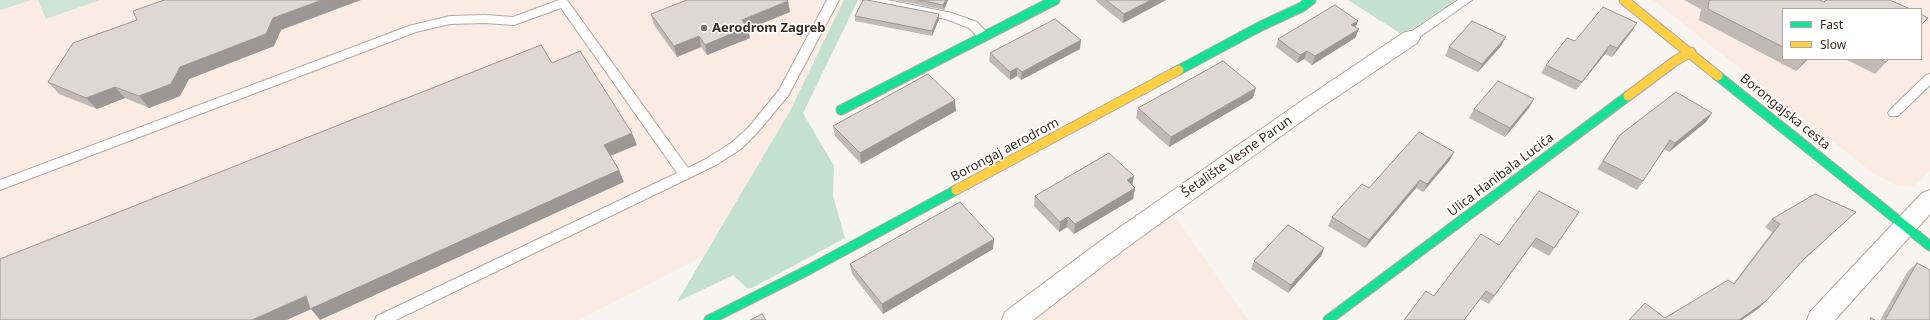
<!DOCTYPE html>
<meta charset="utf-8">
<style>
body{margin:0}
#map{position:relative;width:1930px;height:320px;overflow:hidden;background:#f7f4f2;font-family:"Noto Sans",sans-serif}
canvas{display:block}
.legend{position:absolute;left:1782px;top:8px;width:140px;height:52px;box-sizing:border-box;background:#fff;border:1px solid #b0aaa7;margin:0;padding:5px 7px;list-style:none;font-size:12px;color:#392b24}
.legend li{display:flex;align-items:center;gap:8px;height:20px}
.legend b{width:20px;border:1px solid #b0aaa7}
</style>
<div id="map">
<canvas width="1930" height="320"></canvas>
<ul class="legend">
<li><b style="height:5px;background:#16e098"></b>Fast</li>
<li><b style="height:5px;background:#ffcf43"></b>Slow</li>
</ul>
</div>
<script>
const ctx = document.querySelector('canvas').getContext('2d');
ctx.lineJoin = 'round';
function fill(path, color) {
  ctx.fillStyle = color;
  ctx.fill(path, 'evenodd');
}
function toPath(rows) {
  const path = new Path2D();
  for (const r of rows) {
    path.moveTo(r[0], r[1]);
    for (let i = 2; i < r.length; i += 2) path.lineTo(r[i], r[i + 1]);
  }
  return path;
}
function strokePath(path, color, width, dash) {
  ctx.strokeStyle = color;
  ctx.lineWidth = width;
  ctx.lineCap = dash ? 'butt' : 'round';
  ctx.setLineDash(dash || []);
  ctx.stroke(path);
}
function write(font, color, halo, rows, align = 'center') {
  ctx.font = font + ' "Noto Sans",sans-serif';
  ctx.lineWidth = 3;
  ctx.setLineDash([]);
  ctx.textBaseline = 'middle';
  ctx.strokeStyle = halo;
  ctx.fillStyle = color;
  for (const [text, x, y, turn = 0] of rows) {
    ctx.save();
    ctx.translate(x, y);
    ctx.rotate((+turn || 0) * Math.PI / 180);
    ctx.textAlign = isNaN(turn) ? turn : align;
    if (halo) ctx.strokeText(text, 0, 0);
    ctx.fillText(text, 0, 0);
    ctx.restore();
  }
}
const built = toPath([
 [0,0,856,0,811,83,704,256,579,320,0,320],
 [1653,0,1930,0,1930,171,1918,183,1909,187,1898,186,1874,174],
 [1783,9,1921,9,1921,59,1783,59],
 [1171,211,1248,320,1028,320]
]);
const green = toPath([
 [0,0,32,0,0,10],
 [38,0,100,0,46,19]
]);
const forest = toPath([
 [844,0,858,0,803,113,834,166,833,196,845,238,752,288,747,288,733,275,677,302,790,111],
 [1348,0,1456,0,1403,35]
]);
const lane = toPath([
 [559,0,567,0,688,168,706,159,731,143,748,128,779,90,827,0,839,0,788,96,756,134,741,149,716,165,396,320,375,320,377,316,677,173,561,8,514,25,485,23,450,24,416,32,0,190,0,180,409,26,450,16,485,15,513,17,559,0],
 [863,0,887,0,952,13,977,22,990,36,984,40,980,39,969,28,946,19,869,4,863,0],
 [1458,0,1472,0,1414,41,1406,41,1404,38,1406,35,1458,0],
 [1930,74,1930,85,1898,116,1890,116,1888,113,1890,110,1926,75,1930,74]
]);
const street = toPath([
 [1410,31,1417,33,1420,38,1417,43,1320,108,1122,251,1033,320,1002,320,1005,312,1106,237,1306,98,1403,33,1410,31],
 [1930,190,1930,214,1835,320,1807,320,1810,312,1922,193,1930,190]
]);
const fast = toPath([
 [1179,70,1261,26,1302,7,1311,0],
 [1718,76,1930,246],
 [841,110,1055,0],
 [709,320,810,269,956,190],
 [1328,320,1628,96]
]);
const slow = toPath([
 [1624,0,1718,76],
 [1628,96,1675,61,1691,52],
 [956,190,1179,70]
]);
const wall = toPath([
 [895,0,948,0,944,10],
 [1096,0,1166,0,1123,23,1096,1],
 [1684,0,1819,0,1824,2,1783,9,1783,59,1808,59,1796,71,1699,20,1701,9],
 [788,1,790,12,748,29,750,38,707,55,701,47,677,57,654,25,651,14],
 [868,1,939,14,939,19,932,36,855,21,855,16],
 [137,20,281,30,274,46,189,79,180,96,149,108,125,98,97,109,59,94,48,82],
 [1358,21,1355,27,1359,29,1355,38,1312,65,1304,59,1297,63,1276,47,1278,39],
 [1637,23,1632,31,1612,57,1605,54,1576,90,1541,73,1546,65,1575,41],
 [1501,46,1478,72,1445,56,1449,47],
 [1080,49,1021,80,1017,76,1010,80,989,61,990,53],
 [1845,59,1889,59,1875,74],
 [1253,98,1169,147,1136,118,1138,108],
 [1529,108,1505,137,1469,118,1474,109],
 [956,111,861,164,835,136,833,126],
 [1712,113,1706,122,1669,152,1664,149,1643,181,1637,190,1597,169,1620,135],
 [1450,160,1423,192,1416,188,1365,248,1328,226,1332,217,1369,188],
 [1132,186,1135,188,1133,199,1074,234,1067,227,1059,232,1034,206,1035,196],
 [1579,212,1549,256,1531,246,1489,304,1480,299,1434,296,1499,245],
 [1856,212,1802,261,1758,309,1733,284,1772,232,1765,227,1772,219],
 [1324,248,1321,256,1288,293,1251,269,1254,261],
 [993,249,883,314,852,274,850,264],
 [1917,263,1930,320,1880,320,1908,271]
]);
const shadedWall = toPath([
 [322,0,361,0,281,30,274,46,189,79,180,96,149,108,139,96,180,67,273,18],
 [946,0,948,0,944,10,943,5],
 [1151,0,1166,0,1123,23,1124,14],
 [788,1,790,12,748,29,750,38,707,55,705,45,742,20],
 [939,14,939,19,932,36,932,31],
 [1358,21,1355,29,1351,25],
 [1637,23,1632,31,1612,57,1617,48],
 [1359,29,1355,38,1312,65,1315,56],
 [699,36,701,47,677,57,674,46],
 [1506,37,1501,46,1478,72,1482,64],
 [1081,40,1080,49,1021,80,1022,72],
 [1610,45,1605,54,1576,90,1582,82],
 [1307,51,1304,59,1297,63,1300,55],
 [1806,59,1808,59,1796,71],
 [1017,68,1017,76,1010,80,1010,72],
 [115,87,125,98,97,109,86,98],
 [1256,88,1253,98,1169,147,1171,137],
 [1534,99,1529,108,1505,137,1510,128],
 [955,100,956,111,861,164,860,153],
 [1712,113,1706,122,1669,152,1675,143],
 [632,133,637,145,608,157,604,145],
 [1454,152,1450,160,1423,192,1427,184],
 [619,170,624,182,320,320,311,309,287,320,252,320,306,296],
 [1134,176,1132,187,1127,180],
 [1420,180,1416,188,1365,248,1369,240],
 [1135,188,1133,199,1074,234,1075,224],
 [1856,212,1847,220,1797,266,1805,258],
 [1068,217,1067,227,1059,232,1060,222],
 [994,239,993,249,883,314,882,304],
 [1324,248,1321,256,1288,293,1291,285],
 [1766,301,1758,309,1742,320,1739,320]
]);
const building = toPath([
 [164,0,322,0,273,18,266,34,180,67,171,84,139,96,115,87,86,98,48,82,73,43,137,20,133,11,164,0],
 [687,0,787,0,788,1,742,20,747,27,705,45,699,36,674,46,651,14,687,0],
 [863,0,867,0,939,14,932,31,855,16,863,0],
 [919,0,946,0,943,5,919,0],
 [1106,0,1151,0,1124,14,1106,0],
 [1709,0,1819,0,1824,2,1826,0,1890,0,1910,9,1783,9,1783,47,1708,9,1709,0],
 [1335,5,1358,21,1351,25,1359,29,1315,56,1307,51,1300,55,1278,39,1335,5],
 [1603,7,1637,23,1617,48,1610,45,1582,82,1546,65,1567,38,1575,41,1603,7],
 [1921,14,1928,18,1921,25,1921,14],
 [1055,19,1081,40,1022,72,1017,68,1010,72,990,53,1055,19],
 [1472,21,1506,37,1482,64,1449,47,1472,21],
 [541,45,552,63,580,51,632,133,604,145,619,170,310,309,306,296,252,320,0,320,0,259,541,45],
 [1879,59,1889,59,1886,62,1879,59],
 [1223,61,1256,88,1171,137,1138,108,1223,61],
 [928,74,955,100,860,153,833,126,928,74],
 [1498,81,1534,99,1510,128,1474,109,1498,81],
 [1676,92,1712,113,1675,143,1670,140,1643,181,1603,161,1620,135,1676,92],
 [1419,132,1454,152,1427,184,1420,180,1369,240,1332,217,1362,184,1369,188,1419,132],
 [1109,153,1134,176,1127,180,1135,188,1075,224,1068,217,1060,222,1035,196,1109,153],
 [1539,191,1579,212,1554,248,1536,238,1494,296,1486,291,1464,320,1404,320,1426,291,1434,296,1481,234,1499,245,1539,191],
 [1815,194,1856,212,1805,258,1766,301,1739,320,1629,320,1645,303,1665,318,1728,280,1734,284,1780,224,1772,219,1815,194],
 [960,202,994,239,882,304,850,264,960,202],
 [1288,225,1324,248,1291,285,1254,261,1288,225],
 [1917,263,1930,270,1930,320,1885,320,1917,263],
 [762,314,766,320,750,320,762,314],
 [1871,318,1875,320,1870,320,1871,318]
]);
const markers = [
 [704,28,4,"#7c716c"]
];
const poiNames = [
 ["Aerodrom Zagreb",712,28]
];
const streetNames = [
 ["Borongajska cesta",1785,112,39],
 ["Borongaj aerodrom",1005,150,-28],
 ["Šetalište Vesne Parun",1237,157,-35],
 ["Ulica Hanibala Lucića",1501,175,-37]
];
fill(built, '#fbece3');
fill(green, '#cde3d6');
fill(forest, '#c3e0d0');
strokePath(lane, '#b0a8a4', 2);
strokePath(street, '#b0a8a4', 2);
strokePath(fast, '#b0a8a4', 11);
strokePath(slow, '#b0a8a4', 11);
fill(lane, '#fefdfd');
fill(street, '#fefdfd');
strokePath(fast, '#16e098', 9);
strokePath(slow, '#ffcf43', 9);
fill(wall, '#c0b9b5');
fill(shadedWall, '#9c9694');
fill(building, '#dfd7d3');
strokePath(building, '#9c9694', 1);
for (const [x, y, r, color] of markers) {
  const dot = new Path2D();
  dot.arc(x, y, r, 0, 2 * Math.PI);
  ctx.fillStyle = color;
  ctx.fill(dot);
  strokePath(dot, '#fff', 1.5);
}
write('bold 13px', '#392b24', '#fff', poiNames, 'left');
write('13px', '#392b24', '#fff', streetNames);
</script>
